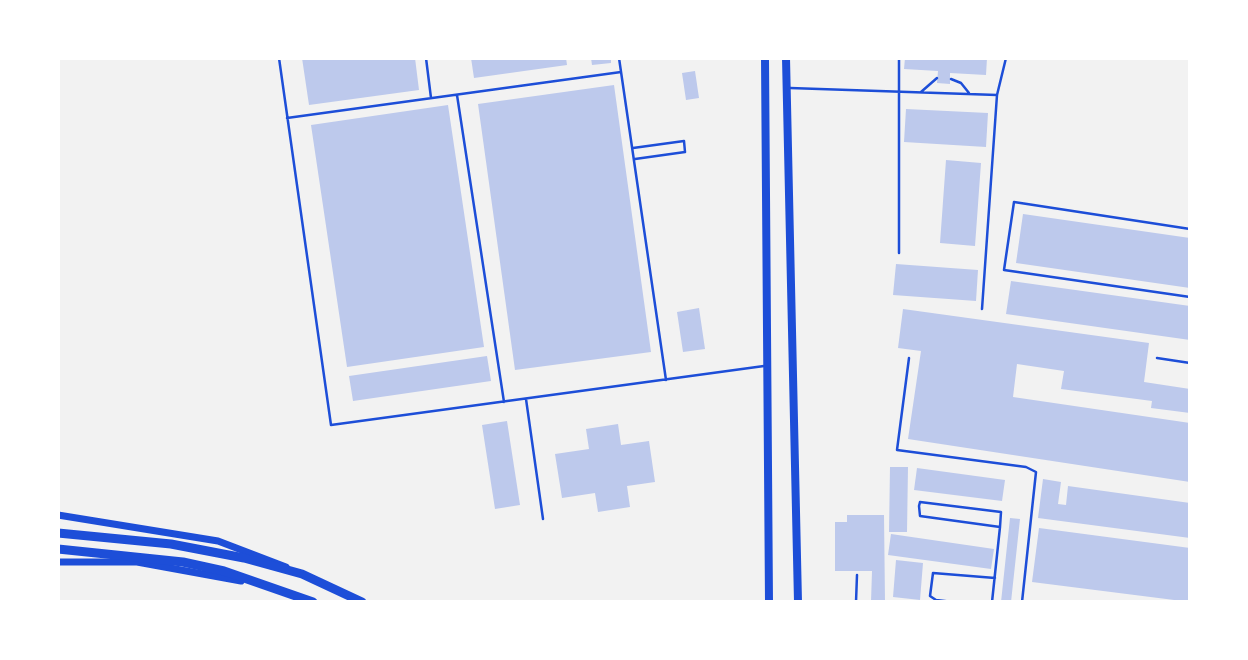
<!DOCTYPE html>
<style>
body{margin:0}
#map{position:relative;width:1248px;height:660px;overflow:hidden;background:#f2f2f2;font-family:"Source Sans 3",sans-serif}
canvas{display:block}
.frame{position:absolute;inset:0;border:60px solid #fff;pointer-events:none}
</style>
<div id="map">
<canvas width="1248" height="660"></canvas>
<div class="frame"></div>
</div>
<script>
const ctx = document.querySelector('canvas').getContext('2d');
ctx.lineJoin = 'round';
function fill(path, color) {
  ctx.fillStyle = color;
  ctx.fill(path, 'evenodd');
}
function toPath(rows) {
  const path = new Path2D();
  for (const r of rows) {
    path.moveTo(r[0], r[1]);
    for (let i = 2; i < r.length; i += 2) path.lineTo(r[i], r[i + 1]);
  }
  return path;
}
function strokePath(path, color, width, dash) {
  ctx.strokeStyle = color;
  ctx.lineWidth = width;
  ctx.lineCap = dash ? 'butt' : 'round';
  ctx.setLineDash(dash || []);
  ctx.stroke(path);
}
const building = toPath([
 [302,58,415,58,419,90,309,105],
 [471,58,566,58,567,65,474,78],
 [591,58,611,58,611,63,592,65],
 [905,58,987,58,986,75,950,73,950,84,937,83,938,71,904,69],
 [695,71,699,98,686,100,682,73],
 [614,85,651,352,515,370,478,104],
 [448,105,484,347,347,367,311,125],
 [906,109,988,113,986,147,904,142],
 [946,160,981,163,975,246,940,243],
 [1023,214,1190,238,1190,288,1016,263],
 [896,264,978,270,976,301,893,295],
 [1011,281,1190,306,1190,340,1006,314],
 [699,308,705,349,683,352,677,312],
 [903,309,1149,343,1144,382,1190,389,1190,413,1151,408,1152,401,1061,389,1064,371,1017,364,1013,397,1190,423,1190,482,908,439,921,351,898,348],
 [487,356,491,381,353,401,349,376],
 [507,421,520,505,495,509,482,425],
 [618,424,621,445,649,441,655,482,627,486,630,507,598,512,595,493,562,498,555,454,589,449,586,429],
 [890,467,908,467,907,532,889,532],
 [917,468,1005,480,1002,501,914,490],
 [1043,479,1061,482,1058,504,1066,505,1068,486,1190,503,1190,538,1038,518],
 [847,515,884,515,885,602,871,602,872,571,835,571,835,522,847,522],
 [1010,518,1020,519,1011,602,1001,602],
 [1039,528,1190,548,1190,602,1032,582],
 [891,534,994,549,991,569,888,555],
 [896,560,923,563,920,600,893,597]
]);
const service = toPath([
 [279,58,331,425,764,366],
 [426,58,431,98],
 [619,58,666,380],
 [899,58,899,253],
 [951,79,961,83,969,93],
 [790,88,997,95],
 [921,92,937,78],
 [457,95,504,402],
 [287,118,621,72],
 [633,148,684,141,685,152,635,159],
 [1190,229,1014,202,1004,270,1190,297],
 [982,309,997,95,1006,58],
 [909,358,897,450,1026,467,1036,472,1022,602],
 [1157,358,1190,363],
 [526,399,543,519],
 [856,602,857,575],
 [953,602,936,600,930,596,933,573,995,578],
 [992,602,1000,527,1001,512,920,502,919,506,920,516,1000,527]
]);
const secondary = toPath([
 [58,515,218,541,286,567],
 [58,562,137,562,241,581]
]);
const primary = toPath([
 [765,58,769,602],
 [786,58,798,602]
]);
const trunk = toPath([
 [58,533,171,544,244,558,302,574,362,602],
 [58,549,183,562,224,571,313,602]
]);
fill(building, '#bdc9ec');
strokePath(service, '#1d4ed8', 2.5);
strokePath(secondary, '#1d4ed8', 7);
strokePath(primary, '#1d4ed8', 8);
strokePath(trunk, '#1d4ed8', 9);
</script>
